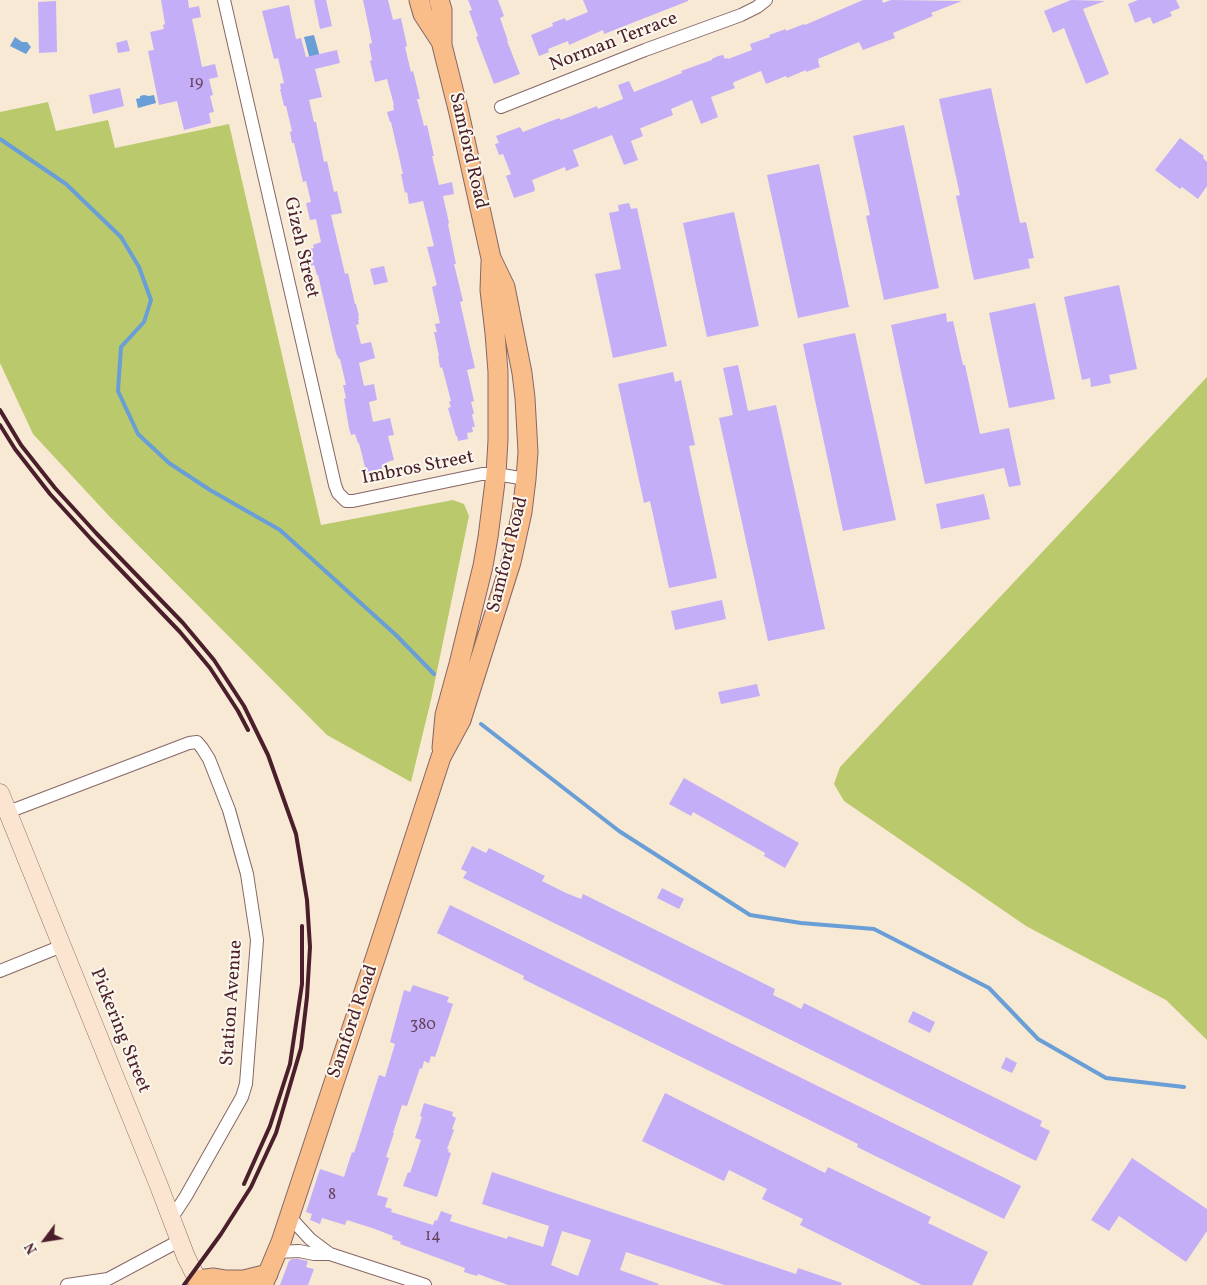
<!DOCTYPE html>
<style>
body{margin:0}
#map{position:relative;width:1207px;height:1285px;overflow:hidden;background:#f8e9d5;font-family:Vollkorn,serif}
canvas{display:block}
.north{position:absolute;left:20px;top:1215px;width:50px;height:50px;-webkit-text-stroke:4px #fbf7ec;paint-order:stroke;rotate:239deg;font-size:14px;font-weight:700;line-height:20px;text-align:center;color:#4a1f2b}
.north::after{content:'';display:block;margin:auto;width:18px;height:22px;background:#4a1f2b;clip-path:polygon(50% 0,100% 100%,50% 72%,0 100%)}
</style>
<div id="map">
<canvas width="1207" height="1285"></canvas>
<div class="north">N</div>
</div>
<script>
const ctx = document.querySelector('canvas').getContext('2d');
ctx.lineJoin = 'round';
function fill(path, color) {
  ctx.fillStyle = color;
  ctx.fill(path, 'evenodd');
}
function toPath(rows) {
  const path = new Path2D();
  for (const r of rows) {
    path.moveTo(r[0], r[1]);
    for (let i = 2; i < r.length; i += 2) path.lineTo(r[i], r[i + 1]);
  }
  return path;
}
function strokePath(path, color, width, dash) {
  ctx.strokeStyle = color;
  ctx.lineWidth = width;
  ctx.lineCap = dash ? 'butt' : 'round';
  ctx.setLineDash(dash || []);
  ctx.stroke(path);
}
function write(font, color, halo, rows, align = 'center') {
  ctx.font = font + ' Vollkorn,serif';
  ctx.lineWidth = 4;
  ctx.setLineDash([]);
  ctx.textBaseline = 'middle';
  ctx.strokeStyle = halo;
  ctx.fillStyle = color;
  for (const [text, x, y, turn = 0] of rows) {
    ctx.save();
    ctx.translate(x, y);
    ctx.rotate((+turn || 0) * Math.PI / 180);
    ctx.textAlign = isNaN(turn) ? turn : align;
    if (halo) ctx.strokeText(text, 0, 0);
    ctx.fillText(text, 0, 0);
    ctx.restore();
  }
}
const green = toPath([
 [48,102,56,131,108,120,115,148,229,124,321,525,453,500,464,504,469,516,431,700,411,782,327,735,110,517,33,434,0,363,0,112],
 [1207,377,1207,1040,1166,1000,1026,926,844,801,834,784,840,767]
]);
const water = toPath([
 [314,35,320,57,310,60,304,37],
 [15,37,22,42,27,42,31,47,26,54,10,46],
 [144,95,149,96,154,95,156,103,138,108,136,99,140,98,140,96]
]);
const stream = toPath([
 [0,139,66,184,121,237,139,267,151,300,144,322,121,347,118,391,138,434,169,463,210,490,280,530,397,636,434,674],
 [481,724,619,831,750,915,801,923,874,929,989,988,1038,1039,1106,1078,1184,1087]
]);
const building = toPath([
 [161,0,188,0,189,8,199,6,201,17,192,19,202,67,215,64,218,77,209,79,213,95,210,96,214,112,209,113,211,123,184,130,177,101,159,105,148,51,154,50,150,32,164,29,163,25,165,24],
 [314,0,326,0,332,26,320,29],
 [363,0,388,0,393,20,401,18,407,46,405,47,411,72,413,71,420,99,417,99,424,126,427,125,434,156,432,156,439,185,452,182,454,194,443,196,449,223,448,224,456,264,454,264,463,301,460,302,475,368,467,370,474,401,471,402,474,413,472,415,475,427,472,427,473,432,467,433,468,439,458,441,457,436,456,436,448,408,451,407,449,402,451,401,445,378,442,367,440,368,438,356,439,356,434,332,437,332,435,324,440,323,432,287,437,285,427,247,434,246,423,201,409,204,407,192,405,193,401,174,403,174,391,122,390,122,387,112,394,110,393,105,394,105,387,79,375,82,370,61,372,60,369,44,372,43],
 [468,0,498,0,504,16,500,18,508,41,507,41,520,74,494,84,476,37,478,36,469,11,472,10],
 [583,0,688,0,688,1,604,34,603,30,569,45,568,41,548,49,549,52,539,56,531,35,553,26,552,23,565,18,566,21,588,12],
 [863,0,882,0,883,3,891,0,962,1,931,13,933,16,893,33,895,38,863,50,859,42,818,59,819,61,818,61,820,67,806,72,806,70,787,78,786,76,766,84,761,71,734,82,733,84,735,88,711,97,718,117,701,124,692,100,671,109,673,115,641,128,640,128,643,136,631,141,638,160,624,165,612,135,573,150,579,166,566,171,565,167,532,180,535,189,534,190,535,191,514,198,506,176,511,174,503,154,499,155,495,144,499,143,496,136,520,127,523,132,559,118,561,120,597,106,598,109,623,99,618,85,629,81,634,92,682,73,681,71,712,60,712,59,718,56,723,55,725,59,728,58,728,59,752,50,750,44,770,37,769,35,786,29,786,31,804,24,805,25],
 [1071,0,1105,1,1083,9,1109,74,1086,84,1064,28,1053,33,1044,11],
 [1138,0,1176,0,1180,8,1170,12,1172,16,1153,24,1150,17,1135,23,1128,4],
 [56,1,57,52,39,53,38,2],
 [289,5,296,39,301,38,306,57,337,50,340,63,315,69,322,97,309,100,314,122,316,122,324,162,327,161,334,192,337,191,342,213,331,215,345,274,348,273,355,304,356,304,359,316,358,316,359,320,358,320,359,324,356,325,361,344,371,342,375,358,359,363,364,386,374,384,377,400,369,402,373,422,390,418,394,435,388,436,394,460,387,462,389,467,367,472,366,467,365,467,359,443,358,443,355,434,351,435,349,428,344,399,346,398,343,385,346,385,340,359,339,359,336,353,318,275,317,275,314,265,305,267,302,251,314,248,313,245,321,242,316,219,310,220,306,203,311,202,306,181,303,182,294,143,292,143,290,132,292,131,286,106,284,106,280,89,281,89,280,84,284,83,278,58,274,59,262,11],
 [127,40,130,51,118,53,116,43],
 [120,88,124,106,93,114,89,95],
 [991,88,1020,223,1026,222,1034,258,1028,259,1030,268,974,280,956,196,960,195,939,99],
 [904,125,939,288,884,300,866,216,870,215,853,136],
 [1180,138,1204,156,1203,158,1207,162,1207,186,1198,199,1182,187,1180,189,1155,170],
 [819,164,849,307,798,318,767,175],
 [629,203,631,209,637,208,667,346,613,358,595,274,621,269,609,213,619,211,618,205],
 [734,212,759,326,707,337,683,223],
 [384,266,388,282,374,285,370,269],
 [1119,285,1137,369,1109,375,1111,383,1091,387,1090,378,1082,380,1064,297],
 [1035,303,1055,399,1009,408,989,313],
 [946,313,947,322,953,321,963,365,965,365,980,434,1009,428,1021,485,1009,487,1004,468,925,484,891,325],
 [855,333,896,520,843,531,803,344],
 [738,365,748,411,776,405,825,629,768,641,719,418,733,415,723,368],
 [673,372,675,382,681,380,695,445,689,446,717,578,669,588,650,501,644,503,618,384],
 [984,494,990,519,941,529,936,504],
 [722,600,726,619,675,630,671,611],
 [757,684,760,696,721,704,718,692],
 [684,778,799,843,785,868,764,856,765,853,693,812,691,816,669,804],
 [472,846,486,853,489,848,545,876,542,881,566,893,581,899,583,894,775,989,773,995,790,1003,801,1009,804,1003,1042,1121,1040,1126,1050,1131,1036,1161,463,878,467,872,461,869],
 [662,888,684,899,679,909,657,898],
 [450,905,1021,1186,1004,1219,857,1147,858,1144,523,979,524,976,437,933],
 [413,985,449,997,447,1002,453,1004,435,1057,431,1056,429,1063,424,1061,422,1069,420,1068,407,1106,402,1105,393,1133,394,1133,386,1157,389,1158,377,1195,388,1198,385,1207,392,1209,391,1212,433,1225,435,1220,437,1221,441,1211,452,1215,450,1221,507,1239,508,1236,543,1247,549,1226,482,1204,492,1172,796,1274,798,1268,842,1283,841,1285,724,1285,626,1252,620,1270,659,1284,658,1285,508,1285,478,1274,477,1276,464,1272,465,1268,400,1244,401,1242,392,1239,393,1236,375,1229,347,1220,345,1225,322,1218,320,1224,310,1220,312,1214,306,1212,320,1169,344,1177,352,1152,354,1153,379,1075,385,1077,395,1044,390,1042,404,990,410,992],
 [562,1231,591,1240,578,1276,551,1265],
 [913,1011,935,1022,930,1033,908,1022],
 [1006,1057,1017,1063,1012,1073,1001,1068],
 [665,1093,825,1173,828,1167,931,1217,928,1223,988,1252,972,1285,922,1285,800,1225,803,1219,762,1199,767,1189,729,1170,724,1181,642,1141],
 [424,1103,453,1112,452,1116,456,1118,452,1129,454,1130,447,1149,449,1150,448,1152,451,1153,437,1197,403,1186,408,1172,410,1173,421,1140,415,1138,422,1117,420,1116],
 [1132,1158,1207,1209,1207,1231,1186,1262,1119,1216,1109,1231,1091,1220],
 [292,1259,298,1259,308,1261,306,1267,314,1269,308,1285,280,1285,289,1261]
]);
const street = toPath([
 [224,0,335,485,338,493,346,501,353,501,482,474,496,474,526,479],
 [501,107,645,50,741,15,757,7,766,0],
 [8,812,189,743,197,742,202,748,209,759,229,810,247,874,257,940,246,1084,242,1097,186,1196,171,1219],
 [0,971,62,946],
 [289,1216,310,1239,330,1254,425,1285],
 [277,1252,299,1251,314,1254,330,1254],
 [67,1285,108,1279,179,1241]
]);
const secondary = toPath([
 [0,793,159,1186,186,1257,200,1285]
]);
const primary = toPath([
 [419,0,423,14,442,43],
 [442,748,445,715,459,664,483,566,488,537,496,474,498,440,498,372,495,333,490,290,491,262],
 [197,1280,214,1278,226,1280,244,1280,268,1274],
 [263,1285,281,1242,379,947,441,757,461,720,511,562,522,512,526,479,528,452,525,398,522,373,505,287,491,258,459,113,442,45,442,10,439,0]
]);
const rail = toPath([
 [0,410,21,445,55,488,96,533,183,623,214,660,244,706,268,755,296,834,307,900,310,947,307,997,301,1048,276,1133,251,1187,221,1234,184,1285],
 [0,425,15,449,50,494,91,539,180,632,210,668,238,711,248,730],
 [244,1184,270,1126,290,1064,302,984,302,926]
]);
const numberNames = [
 ["19",196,84],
 ["380",423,1026],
 ["8",332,1196],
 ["14",433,1237]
];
const streetNames = [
 ["Norman Terrace",614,43,-21],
 ["Samford Road",467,151,77],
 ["Gizeh Street",300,248,77],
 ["Imbros Street",418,469,-11],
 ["Samford Road",509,555,-76],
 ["Station Avenue",233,1003,-86],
 ["Samford Road",354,1022,-71],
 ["Pickering Street",119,1031,68]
];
fill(green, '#bac96b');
fill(water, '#699ed6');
strokePath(stream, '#699ed6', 4);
fill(building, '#c3aef7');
strokePath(street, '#876666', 14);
strokePath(secondary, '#876666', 19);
strokePath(primary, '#876666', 21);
strokePath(street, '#fff', 12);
strokePath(secondary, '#fce5d0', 18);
strokePath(primary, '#f8bd89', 19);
strokePath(rail, '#4a1f2b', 4);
write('16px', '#68435e', null, numberNames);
write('19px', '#4a1f2b', '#fbf7ec', streetNames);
</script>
